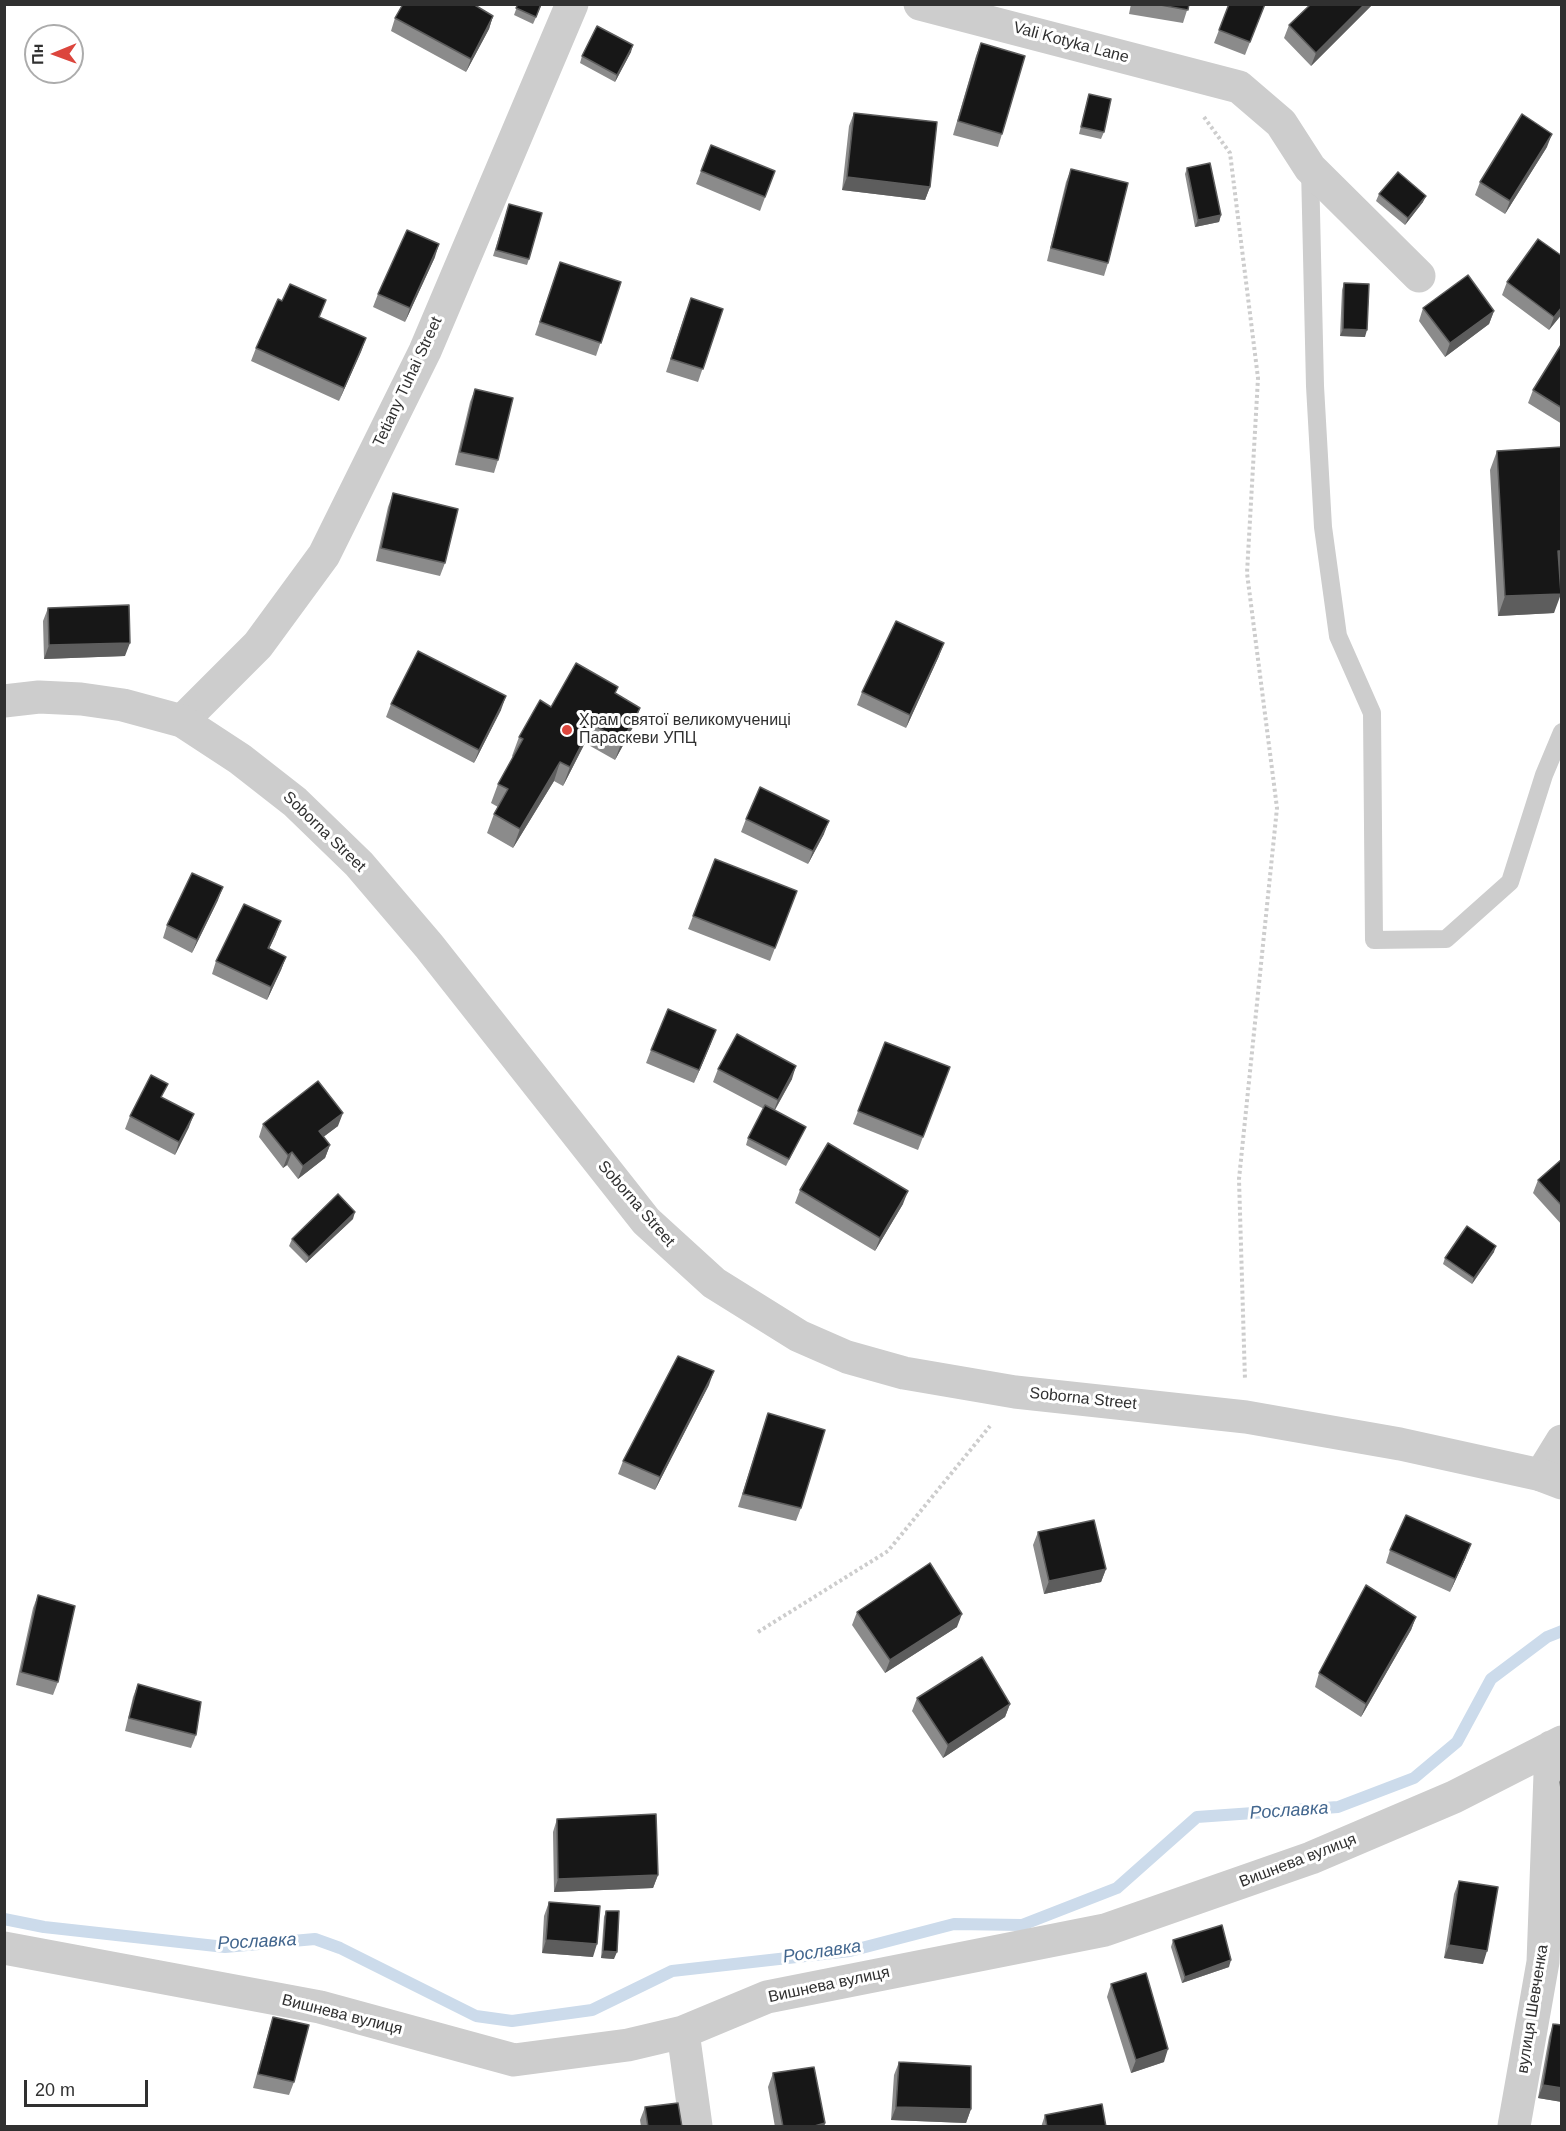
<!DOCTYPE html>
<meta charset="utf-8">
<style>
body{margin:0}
#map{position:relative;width:1566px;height:2131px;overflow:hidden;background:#fff;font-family:Helvetica,sans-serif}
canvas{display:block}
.frame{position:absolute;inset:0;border:6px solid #303030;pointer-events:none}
.north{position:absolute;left:24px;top:24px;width:60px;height:60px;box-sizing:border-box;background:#fff;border:2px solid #acacac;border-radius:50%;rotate:269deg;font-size:16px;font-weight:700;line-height:24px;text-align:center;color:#303030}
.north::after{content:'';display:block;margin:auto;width:21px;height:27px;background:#dc463d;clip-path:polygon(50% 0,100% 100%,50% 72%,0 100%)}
.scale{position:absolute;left:24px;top:2080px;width:124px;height:27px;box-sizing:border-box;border:3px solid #303030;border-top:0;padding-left:8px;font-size:18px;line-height:21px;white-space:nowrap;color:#303030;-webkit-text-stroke:4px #fff;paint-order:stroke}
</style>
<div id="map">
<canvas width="1566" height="2131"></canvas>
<div class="frame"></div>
<div class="north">Пн</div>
<div class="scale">20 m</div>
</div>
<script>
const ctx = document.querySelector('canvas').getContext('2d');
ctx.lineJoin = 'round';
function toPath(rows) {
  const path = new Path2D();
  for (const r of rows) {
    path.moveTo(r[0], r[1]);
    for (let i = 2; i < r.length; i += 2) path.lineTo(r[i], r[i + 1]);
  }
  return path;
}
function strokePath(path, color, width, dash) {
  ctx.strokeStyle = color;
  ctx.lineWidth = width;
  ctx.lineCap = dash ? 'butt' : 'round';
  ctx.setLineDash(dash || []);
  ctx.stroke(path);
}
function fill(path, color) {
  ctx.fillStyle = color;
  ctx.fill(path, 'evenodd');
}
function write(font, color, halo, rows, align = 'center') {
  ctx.font = font + ' Helvetica,sans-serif';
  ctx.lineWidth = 6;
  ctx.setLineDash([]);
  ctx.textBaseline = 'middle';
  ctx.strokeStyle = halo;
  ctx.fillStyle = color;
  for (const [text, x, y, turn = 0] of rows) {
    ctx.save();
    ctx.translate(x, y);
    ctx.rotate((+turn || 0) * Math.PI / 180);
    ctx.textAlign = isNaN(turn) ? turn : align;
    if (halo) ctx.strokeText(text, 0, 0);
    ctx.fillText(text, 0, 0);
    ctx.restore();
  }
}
const stream = toPath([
 [4,1919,44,1927,225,1947,315,1939,340,1948,476,2016,512,2021,592,2010,672,1971,850,1951,954,1924,1022,1925,1117,1888,1197,1817,1338,1807,1414,1778,1457,1742,1491,1679,1547,1637,1562,1631]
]);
const path = toPath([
 [1204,117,1230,153,1258,378,1247,573,1277,808,1239,1179,1245,1380],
 [758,1632,888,1551,990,1426]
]);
const service = toPath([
 [1310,168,1315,386,1323,527,1338,636,1372,713,1374,940,1446,939,1510,882,1544,775,1562,732]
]);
const minor = toPath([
 [920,4,1239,87,1281,123,1310,168,1419,276],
 [182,721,258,645,324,555,425,351,572,4],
 [1541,1475,1562,1441],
 [4,1948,320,2007,514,2060,628,2045,683,2032,767,1997,1105,1930,1311,1858,1454,1797,1562,1742],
 [683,2032,696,2126],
 [1514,2126,1543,1962,1551,1747]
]);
const tertiary = toPath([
 [4,701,39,697,81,699,123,705,182,721,240,759,295,802,359,864,429,946,646,1221,714,1283,799,1336,847,1357,904,1373,1015,1392,1246,1417,1400,1444,1541,1475,1562,1483]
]);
const wall = toPath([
 [518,4,542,4,533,24,514,15],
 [1131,4,1189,4,1183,23,1129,14],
 [1229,4,1265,4,1245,55,1214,43],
 [1311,4,1373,4,1311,66,1284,38,1289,25],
 [493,16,489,29,466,72,391,31,395,18],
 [981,43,1002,134,998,147,953,135,976,56],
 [631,52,615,82,580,63,582,56],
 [1089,94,1104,132,1101,139,1079,134],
 [854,113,930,187,925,200,842,190,849,126],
 [1547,147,1505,214,1475,195,1480,182],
 [1187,168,1221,215,1219,222,1195,227,1185,174],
 [1071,169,1108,263,1104,276,1047,261,1066,182],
 [701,171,770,184,760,211,696,184],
 [1379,194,1423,202,1405,225,1376,201],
 [509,204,529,259,527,265,493,256],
 [435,257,405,322,373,307,378,294],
 [560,262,621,282,596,356,535,335],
 [1507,282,1562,314,1549,330,1502,295],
 [1344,283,1365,337,1340,336,1342,290],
 [282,301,366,338,339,401,251,361,256,348],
 [1423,308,1494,311,1489,324,1445,357,1419,321],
 [723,309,698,382,666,372,686,311],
 [1561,345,1562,424,1528,403,1533,390],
 [475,389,498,460,494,473,455,465,470,402],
 [1562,447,1562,570,1559,570,1554,613,1498,616,1490,470,1497,451],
 [393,493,445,563,440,576,376,561,388,507],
 [48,608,125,656,44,659,43,621],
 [939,656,906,728,857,705,862,692],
 [615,694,640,708,633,727,615,760,585,743,563,786,554,781,513,848,487,833,494,814,498,807,491,803,498,784,513,757,512,756,519,737,551,707],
 [391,704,501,710,474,763,386,717],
 [746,819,824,834,808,864,741,832],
 [715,859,797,891,770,961,688,929],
 [218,900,192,953,163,938,167,925],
 [276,934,269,949,286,957,281,970,267,1000,212,974,216,961],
 [885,1042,950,1067,918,1150,853,1124],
 [711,1043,694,1083,646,1063,651,1050],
 [718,1069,792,1079,775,1110,803,1133,786,1166,746,1145,748,1138,764,1109,713,1082],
 [163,1098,189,1127,175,1155,125,1129,130,1116],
 [263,1124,338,1126,323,1137,330,1145,325,1158,298,1179,287,1165,283,1168,259,1137],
 [1562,1159,1562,1225,1533,1193,1538,1180],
 [800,1190,903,1204,875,1251,795,1203],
 [353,1219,306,1263,289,1246,292,1239],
 [1494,1252,1472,1284,1443,1264,1445,1258],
 [709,1385,655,1490,618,1474,623,1461],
 [768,1413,801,1508,796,1521,738,1507],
 [1038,1532,1106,1569,1101,1582,1044,1594,1033,1545],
 [1390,1550,1466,1557,1450,1592,1386,1563],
 [38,1595,58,1682,53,1695,16,1685,33,1608],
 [857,1612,957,1627,885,1673,852,1625],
 [1416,1617,1411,1630,1361,1717,1315,1687,1319,1673],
 [138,1684,196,1735,191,1748,125,1731,133,1697],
 [917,1698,1010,1704,1005,1717,943,1758,912,1711],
 [1562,1777,1562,1797,1559,1782],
 [557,1819,658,1875,653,1888,554,1892,553,1832],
 [1459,1881,1483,1964,1444,1958,1454,1894],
 [549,1902,593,1957,542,1953,544,1916],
 [606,1911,614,1959,601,1958,604,1917],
 [1173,1940,1229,1967,1182,1983,1171,1947],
 [1111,1984,1164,2062,1131,2073,1107,1997],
 [273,2017,294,2082,289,2095,253,2088,269,2030],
 [1553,2024,1562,2025,1562,2102,1538,2098,1549,2037],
 [899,2062,971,2109,966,2123,891,2120,894,2075],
 [773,2073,825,2123,824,2127,775,2127,768,2087],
 [645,2107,682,2127,641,2127,640,2120],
 [1045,2115,1106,2127,1041,2127]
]);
const shadedWall = toPath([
 [1365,4,1373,4,1311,66,1316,53],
 [493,16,489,29,466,72,471,59],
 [633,45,631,52,615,82,617,75],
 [1552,134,1547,147,1505,214,1510,201],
 [847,177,930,187,925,200,842,190],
 [1426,196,1423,202,1405,225,1408,218],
 [1221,215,1219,222,1195,227,1198,220],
 [439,244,435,257,405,322,410,308],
 [1562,307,1562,314,1549,330,1554,317],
 [1494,311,1489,324,1445,357,1450,343],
 [1343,329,1367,330,1365,337,1340,336],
 [366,338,361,352,339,401,344,388],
 [1558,551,1562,551,1562,570,1551,570],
 [1561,594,1554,613,1498,616,1505,596],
 [130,643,125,656,44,659,49,645],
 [944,643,939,656,906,728,910,715],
 [506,696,501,710,474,763,479,750],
 [640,708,633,727,615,760,622,741],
 [592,724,585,743,563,786,570,767],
 [560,762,554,781,513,848,520,829],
 [829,821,824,834,808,864,813,851],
 [223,887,218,900,192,953,197,940],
 [281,921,276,934,263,962,268,948],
 [286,957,281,970,267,1000,271,987],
 [716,1030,711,1043,694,1083,699,1070],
 [796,1066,792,1079,773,1113,778,1100],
 [343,1113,338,1126,314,1144,319,1131],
 [194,1114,189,1127,175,1155,179,1142],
 [330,1145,325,1158,298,1179,303,1166],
 [292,1152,287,1165,283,1168,288,1155],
 [908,1191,903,1204,875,1251,880,1238],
 [355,1212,353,1219,306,1263,309,1257],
 [1496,1246,1494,1252,1472,1284,1474,1278],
 [714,1371,709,1385,655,1490,660,1477],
 [1471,1544,1466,1557,1450,1592,1455,1579],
 [1106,1569,1101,1582,1044,1594,1049,1581],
 [962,1614,957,1627,885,1673,890,1660],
 [1416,1617,1411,1630,1361,1717,1366,1704],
 [1010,1704,1005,1717,943,1758,948,1745],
 [658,1875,653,1888,554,1892,558,1879],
 [546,1940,597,1944,593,1957,542,1953],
 [1449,1945,1487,1951,1483,1964,1444,1958],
 [603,1951,617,1952,614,1959,601,1958],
 [1231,1960,1229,1967,1182,1983,1185,1977],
 [1168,2049,1164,2062,1131,2073,1136,2060],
 [1543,2085,1562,2088,1562,2102,1538,2098],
 [896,2107,971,2109,966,2123,891,2120],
 [825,2123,824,2127,811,2127]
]);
const building = toPath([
 [403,4,473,4,493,16,471,59,395,18,403,4],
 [518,4,541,4,536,17,516,8,518,4],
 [1155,4,1189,4,1188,10,1155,4],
 [1229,4,1265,4,1250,42,1219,30,1229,4],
 [1311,4,1365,4,1316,53,1289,25,1311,4],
 [597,26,633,45,617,75,582,56,597,26],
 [981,43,1025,56,1002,134,958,121,981,43],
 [1089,94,1111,99,1104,132,1081,127,1089,94],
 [854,113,937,122,930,187,847,177,854,113],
 [1522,114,1552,134,1510,201,1480,182,1522,114],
 [711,145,775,171,765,197,701,171,711,145],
 [1210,163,1221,215,1198,220,1187,168,1210,163],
 [1071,169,1128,183,1108,263,1051,248,1071,169],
 [1398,172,1426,196,1408,218,1379,194,1398,172],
 [509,204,542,213,529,259,496,250,509,204],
 [407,230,439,244,410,308,378,294,407,230],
 [1538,239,1562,256,1562,307,1554,317,1507,282,1538,239],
 [560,262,621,282,601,343,540,322,560,262],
 [1468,275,1494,311,1450,343,1423,308,1468,275],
 [1344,283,1369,284,1367,330,1343,329,1344,283],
 [290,284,326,300,319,317,366,338,344,388,256,348,278,299,282,301,290,284],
 [691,298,723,309,703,369,671,359,691,298],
 [1561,345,1562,345,1562,408,1533,390,1561,345],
 [475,389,513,398,498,460,460,452,475,389],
 [1562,447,1562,551,1558,551,1561,594,1505,596,1497,451,1562,447],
 [393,493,458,509,445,563,381,548,393,493],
 [129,605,130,643,49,645,48,608,129,605],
 [896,621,944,643,910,715,862,692,896,621],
 [418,651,506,696,479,750,391,704,418,651],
 [576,663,618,687,615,693,640,708,622,741,592,724,570,767,560,762,520,829,494,814,508,789,498,784,523,739,519,737,540,700,551,707,576,663],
 [760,787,829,821,813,851,746,819,760,787],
 [715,859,797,891,775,948,693,916,715,859],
 [192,873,223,887,197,940,167,925,192,873],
 [244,904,281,921,268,948,286,957,271,987,216,961,244,904],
 [668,1009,716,1030,699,1070,651,1050,668,1009],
 [737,1034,796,1066,778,1100,718,1069,737,1034],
 [885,1042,950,1067,923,1137,858,1111,885,1042],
 [151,1075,168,1084,161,1097,194,1114,179,1142,130,1116,151,1075],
 [318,1081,343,1113,319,1131,330,1145,303,1166,292,1152,288,1155,263,1124,318,1081],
 [765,1105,806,1127,789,1159,748,1138,765,1105],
 [828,1143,908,1191,880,1238,800,1190,828,1143],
 [1562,1159,1562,1206,1538,1180,1562,1159],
 [338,1194,355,1212,309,1257,292,1239,338,1194],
 [1467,1226,1496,1246,1474,1278,1445,1258,1467,1226],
 [678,1356,714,1371,660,1477,623,1461,678,1356],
 [768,1413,825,1430,801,1508,743,1494,768,1413],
 [1406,1515,1471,1544,1455,1579,1390,1550,1406,1515],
 [1094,1520,1106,1569,1049,1581,1038,1532,1094,1520],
 [930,1563,962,1614,890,1660,857,1612,930,1563],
 [1366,1585,1416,1617,1366,1704,1319,1673,1366,1585],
 [38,1595,75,1606,58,1682,21,1672,38,1595],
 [982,1657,1010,1704,948,1745,917,1698,982,1657],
 [138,1684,201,1702,196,1735,129,1718,138,1684],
 [656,1814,658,1875,558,1879,557,1819,656,1814],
 [1459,1881,1498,1887,1487,1951,1449,1945,1459,1881],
 [549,1902,600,1906,597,1944,546,1940,549,1902],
 [606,1911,619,1911,617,1952,603,1951,606,1911],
 [1222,1925,1231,1960,1185,1977,1173,1940,1222,1925],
 [1146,1973,1168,2049,1136,2060,1111,1984,1146,1973],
 [273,2017,309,2025,294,2082,258,2074,273,2017],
 [1553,2024,1562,2025,1562,2088,1543,2085,1553,2024],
 [899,2062,971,2066,971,2109,896,2107,899,2062],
 [814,2067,825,2123,811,2127,783,2127,773,2073,814,2067],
 [678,2103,682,2127,648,2127,645,2107,678,2103],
 [1102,2104,1106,2127,1047,2127,1045,2115,1102,2104]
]);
const markers = [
 [567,730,6,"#dc463d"]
];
const streetNames = [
 ["Vali Kotyka Lane",1071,43,15],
 ["Tetiany Tuhai Street",408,382,-65],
 ["Soborna Street",324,832,44],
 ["Soborna Street",636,1204,49],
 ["Soborna Street",1083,1399,6],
 ["Вишнева вулиця",1298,1861,-21],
 ["Вишнева вулиця",829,1985,-12],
 ["вулиця Шевченка",1533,2009,-81],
 ["Вишнева вулиця",342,2015,14]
];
const poiNames = [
 ["Храм святої великомучениці",579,721],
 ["Параскеви УПЦ",579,739]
];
const waterNames = [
 ["Рославка",1289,1811,-4],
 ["Рославка",257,1942,-3],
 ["Рославка",822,1952,-8]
];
strokePath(stream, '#ccdbeb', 12);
strokePath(path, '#cdcdcd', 4, [3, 3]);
strokePath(service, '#cdcdcd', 18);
strokePath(minor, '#cdcdcd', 33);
strokePath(tertiary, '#cdcdcd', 33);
fill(wall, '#8b8b8b');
fill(shadedWall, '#5d5d5d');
fill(building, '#171717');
strokePath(building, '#5d5d5d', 1.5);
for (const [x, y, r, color] of markers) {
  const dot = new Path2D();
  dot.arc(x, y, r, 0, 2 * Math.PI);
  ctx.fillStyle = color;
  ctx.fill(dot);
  strokePath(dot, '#fff', 2);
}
write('16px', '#303030', '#fff', streetNames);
write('16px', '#303030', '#fff', poiNames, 'left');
write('italic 18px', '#42668e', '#fff', waterNames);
</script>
